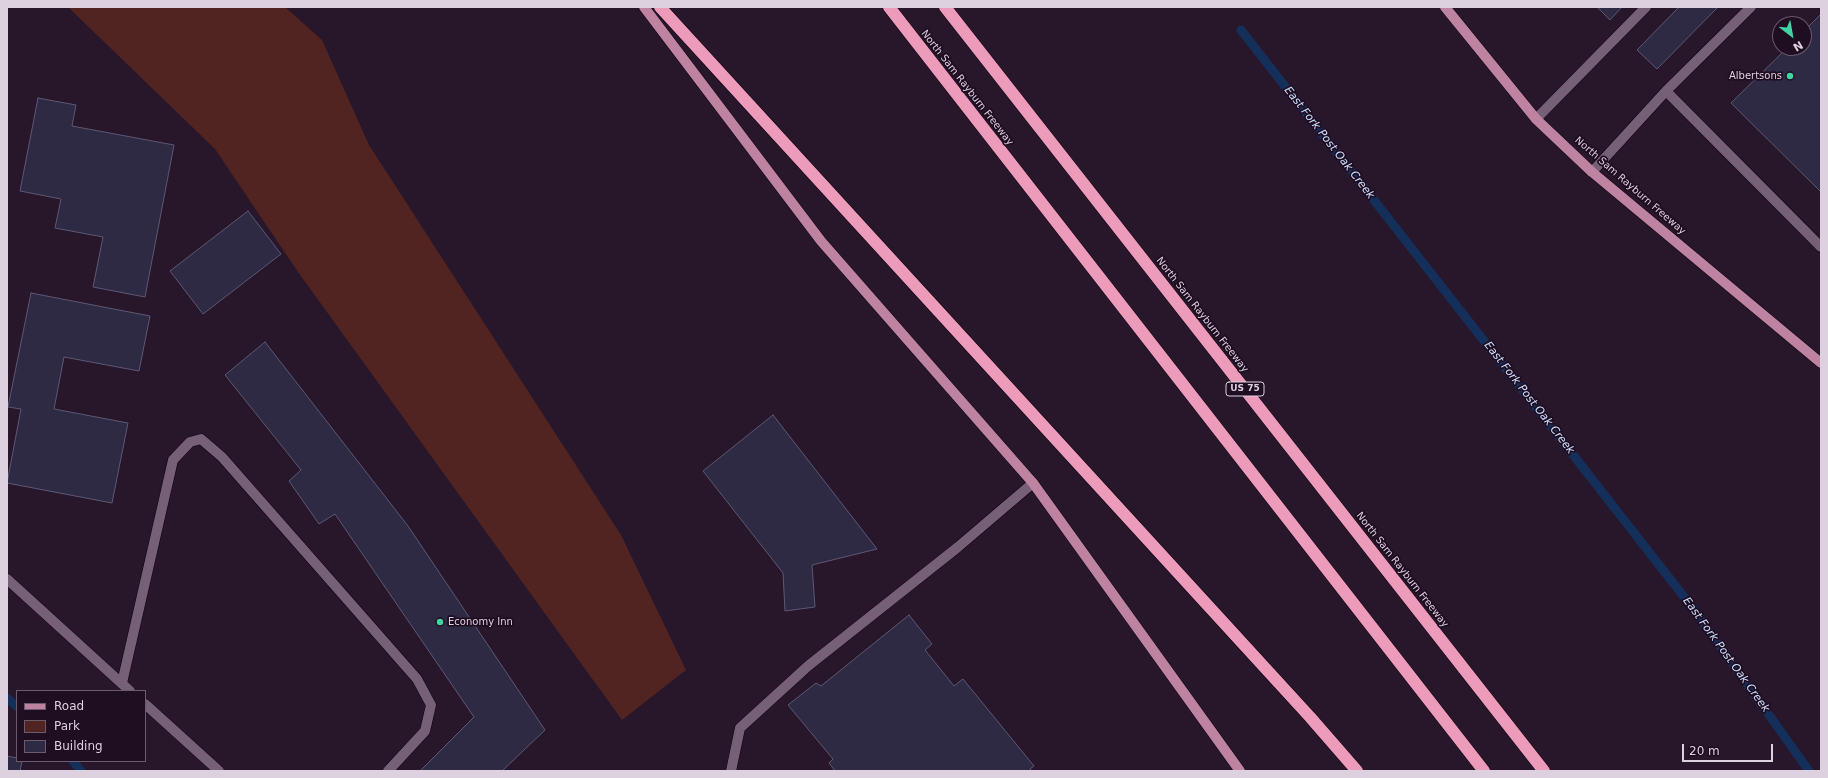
<!DOCTYPE html>
<style>
body{margin:0}
#map{position:relative;width:1828px;height:778px;overflow:hidden;background:#28162b;font-family:"DejaVu Sans",sans-serif}
canvas{display:block}
.frame{position:absolute;inset:0;border:8px solid #ddd1df;pointer-events:none}
.legend{position:absolute;left:16px;top:690px;width:130px;height:72px;box-sizing:border-box;background:#1f0d21;border:1px solid #6b5b6d;margin:0;padding:5px 7px;list-style:none;font-size:12px;color:#ddd1df}
.legend li{display:flex;align-items:center;gap:8px;height:20px}
.legend b{width:20px;border:1px solid #6b5b6d}
.north{position:absolute;left:1772px;top:16px;width:40px;height:40px;box-sizing:border-box;background:#1f0d21;border:1px solid #6b5b6d;border-radius:50%;rotate:149deg;font-size:11px;font-weight:700;line-height:16px;text-align:center;color:#ddd1df}
.north::after{content:'';display:block;margin:auto;width:14px;height:18px;background:#3fd4a2;clip-path:polygon(50% 0,100% 100%,50% 72%,0 100%)}
.scale{position:absolute;left:1682px;top:744px;width:91px;height:18px;box-sizing:border-box;border:2px solid #ddd1df;border-top:0;padding-left:5px;font-size:12px;line-height:14px;white-space:nowrap;color:#ddd1df;-webkit-text-stroke:3px #1f0d21;paint-order:stroke}
</style>
<div id="map">
<canvas width="1828" height="778"></canvas>
<div class="frame"></div>
<ul class="legend">
<li><b style="height:5px;background:#bd83a0"></b>Road</li>
<li><b style="height:11px;background:#512421"></b>Park</li>
<li><b style="height:11px;background:#2f2a44"></b>Building</li>
</ul>
<div class="north">N</div>
<div class="scale">20 m</div>
</div>
<script>
const ctx = document.querySelector('canvas').getContext('2d');
ctx.lineJoin = 'round';
function fill(path, color) {
  ctx.fillStyle = color;
  ctx.fill(path, 'evenodd');
}
function toPath(rows) {
  const path = new Path2D();
  for (const r of rows) {
    path.moveTo(r[0], r[1]);
    for (let i = 2; i < r.length; i += 2) path.lineTo(r[i], r[i + 1]);
  }
  return path;
}
function strokePath(path, color, width, dash) {
  ctx.strokeStyle = color;
  ctx.lineWidth = width;
  ctx.lineCap = dash ? 'butt' : 'round';
  ctx.setLineDash(dash || []);
  ctx.stroke(path);
}
function write(font, color, halo, rows, align = 'center') {
  ctx.font = font + ' "DejaVu Sans",sans-serif';
  ctx.lineWidth = 3.5;
  ctx.setLineDash([]);
  ctx.textBaseline = 'middle';
  ctx.strokeStyle = halo;
  ctx.fillStyle = color;
  for (const [text, x, y, turn = 0] of rows) {
    ctx.save();
    ctx.translate(x, y);
    ctx.rotate((+turn || 0) * Math.PI / 180);
    ctx.textAlign = isNaN(turn) ? turn : align;
    if (halo) ctx.strokeText(text, 0, 0);
    ctx.fillText(text, 0, 0);
    ctx.restore();
  }
}
const green = toPath([
 [68,7,285,7,322,40,369,145,621,535,686,670,622,720,298,272,215,149]
]);
const stream = toPath([
 [1241,30,1692,607,1809,771],
 [7,698,17,707],
 [73,761,81,771]
]);
const building = toPath([
 [1597,7,1622,7,1610,20,1597,7],
 [1679,7,1718,7,1657,69,1637,50,1679,7],
 [1821,14,1821,192,1731,103,1787,48,1804,48,1804,31,1821,14],
 [38,98,76,105,72,126,174,145,145,297,93,287,103,237,55,228,61,199,20,191,38,98],
 [248,211,281,254,203,314,170,271,248,211],
 [31,293,150,316,139,371,64,357,54,409,128,423,112,503,7,483,21,409,8,407,31,293],
 [265,342,408,526,545,730,502,771,420,771,474,717,335,514,319,524,289,481,301,470,225,375,265,342],
 [773,415,877,549,812,565,815,607,785,611,783,573,703,471,773,415],
 [909,615,932,644,925,650,954,686,963,679,1034,766,1030,769,1031,771,835,771,829,763,833,759,788,705,816,683,821,686,909,615],
 [7,756,17,758,17,761,22,761,20,771,7,771,7,756]
]);
const minor = toPath([
 [1666,91,1821,247],
 [1536,119,1646,7],
 [1592,172,1666,91,1751,7],
 [7,579,130,691],
 [122,683,173,460,190,442,201,439,222,457,417,679,431,705,425,731,388,771],
 [145,704,219,771],
 [731,771,740,728,808,666,958,547,1033,483]
]);
const major = toPath([
 [644,7,821,241,1033,483,1240,771],
 [1445,7,1536,119,1592,172,1821,363]
]);
const highway = toPath([
 [660,7,1310,717,1357,771],
 [889,7,1484,771],
 [945,7,1544,771]
]);
const markers = [
 [1790,76,4,"#3fd4a2"],
 [440,622,4,"#3fd4a2"]
];
const shields = [
 [1245,389,38]
];
const shieldNames = [
 ["US 75",1245,389]
];
const poiNames = [
 ["Albertsons",1782,76],
 ["Economy Inn",448,622,"left"]
];
const streetNames = [
 ["North Sam Rayburn Freeway",967,88,52],
 ["North Sam Rayburn Freeway",1630,186,41],
 ["North Sam Rayburn Freeway",1202,315,52],
 ["North Sam Rayburn Freeway",1402,570,52]
];
const waterNames = [
 ["East Fork Post Oak Creek",1329,143,52],
 ["East Fork Post Oak Creek",1529,398,52],
 ["East Fork Post Oak Creek",1726,655,54]
];
fill(green, '#512421');
strokePath(stream, '#152f5b', 9);
fill(building, '#2f2a44');
strokePath(building, '#5d5875', 1);
strokePath(minor, '#110313', 11);
strokePath(major, '#110313', 11);
strokePath(highway, '#110313', 13);
strokePath(minor, '#766078', 10);
strokePath(major, '#bd83a0', 10);
strokePath(highway, '#ec9bba', 12);
for (const [x, y, r, color] of markers) {
  const dot = new Path2D();
  dot.arc(x, y, r, 0, 2 * Math.PI);
  ctx.fillStyle = color;
  ctx.fill(dot);
  strokePath(dot, '#1f0d21', 1.5);
}
for (const [x, y, w] of shields) {
  const box = new Path2D();
  box.roundRect(x - w / 2, y - 7, w, 14, 3);
  ctx.fillStyle = '#1f0d21';
  ctx.fill(box);
  strokePath(box, '#ddd1df', 1);
}
write('bold 9px', '#ddd1df', null, shieldNames);
write('10px', '#ddd1df', '#1f0d21', poiNames, 'right');
write('10px', '#ddd1df', '#1f0d21', streetNames);
write('italic 11px', '#cee0fe', '#1f0d21', waterNames);
</script>
